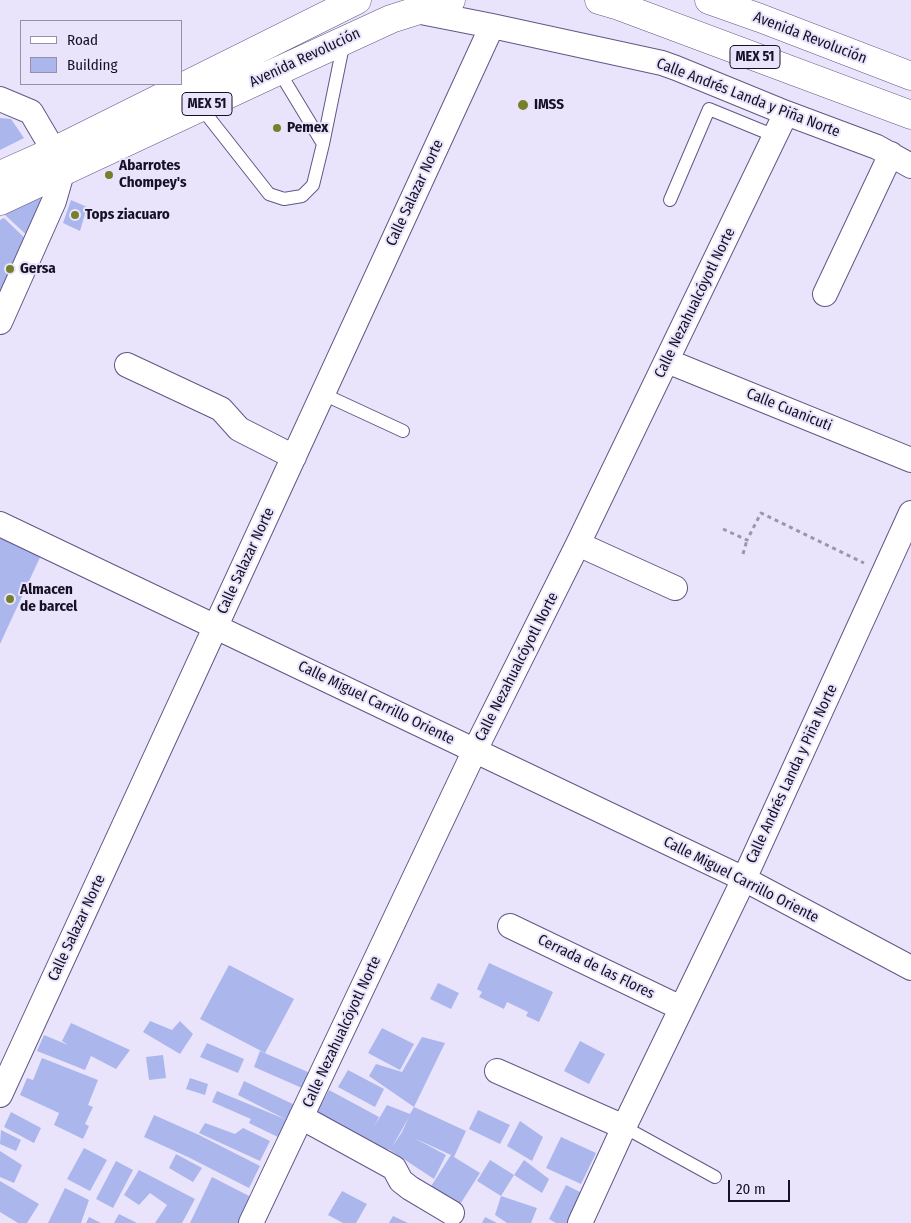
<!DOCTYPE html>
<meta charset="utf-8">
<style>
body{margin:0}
#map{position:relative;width:911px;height:1223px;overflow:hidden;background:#e9e4fb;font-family:"Fira Sans Condensed",sans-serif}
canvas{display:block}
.legend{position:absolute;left:20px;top:20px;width:162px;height:65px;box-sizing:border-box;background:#e9e4fb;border:1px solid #9590a5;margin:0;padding:6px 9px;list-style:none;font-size:15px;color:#161124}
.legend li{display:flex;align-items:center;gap:10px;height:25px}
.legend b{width:25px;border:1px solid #9590a5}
.scale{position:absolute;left:728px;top:1180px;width:62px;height:22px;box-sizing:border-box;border:2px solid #161124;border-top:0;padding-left:6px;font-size:15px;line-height:18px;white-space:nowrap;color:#161124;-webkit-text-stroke:4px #e9e4fb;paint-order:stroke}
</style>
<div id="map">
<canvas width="911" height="1223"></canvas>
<ul class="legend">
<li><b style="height:6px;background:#fff"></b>Road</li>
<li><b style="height:14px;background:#aab6ec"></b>Building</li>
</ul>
<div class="scale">20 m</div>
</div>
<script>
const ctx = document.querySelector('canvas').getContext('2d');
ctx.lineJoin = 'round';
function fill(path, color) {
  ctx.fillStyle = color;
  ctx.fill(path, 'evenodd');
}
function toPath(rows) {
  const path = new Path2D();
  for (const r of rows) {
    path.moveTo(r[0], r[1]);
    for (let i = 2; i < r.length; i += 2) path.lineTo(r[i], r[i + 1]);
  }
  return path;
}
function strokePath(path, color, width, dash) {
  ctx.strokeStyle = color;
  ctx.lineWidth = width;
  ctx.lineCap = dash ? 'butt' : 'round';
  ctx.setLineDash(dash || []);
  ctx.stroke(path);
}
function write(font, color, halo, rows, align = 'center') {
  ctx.font = font + ' "Fira Sans Condensed",sans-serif';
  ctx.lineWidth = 4;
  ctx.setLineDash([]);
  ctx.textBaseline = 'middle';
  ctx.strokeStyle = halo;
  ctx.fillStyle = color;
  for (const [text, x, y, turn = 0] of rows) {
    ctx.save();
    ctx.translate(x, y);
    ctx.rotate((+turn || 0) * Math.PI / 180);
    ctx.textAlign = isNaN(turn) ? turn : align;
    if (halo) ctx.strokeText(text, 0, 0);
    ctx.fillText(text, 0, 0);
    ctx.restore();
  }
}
const building = toPath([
 [0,118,11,119,24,138,0,150],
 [53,181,32,240,5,215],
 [71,200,87,207,80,231,63,223],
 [4,218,31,244,0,295,0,220],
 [0,536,42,553,0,644],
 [489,963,553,992,539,1022,526,1016,528,1012,507,1002,504,1009,479,997,482,992,477,989],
 [229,965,294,999,265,1053,200,1019],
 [438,983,459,993,451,1009,430,999],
 [150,1021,172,1030,180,1021,193,1034,180,1054,143,1032],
 [71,1023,130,1050,116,1069,91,1056,85,1070,37,1051,44,1035,68,1045,62,1041],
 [382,1028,414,1044,400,1070,368,1053],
 [422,1037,445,1043,414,1107,369,1076,376,1064,402,1072],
 [580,1041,605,1054,589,1084,564,1071],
 [207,1043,244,1059,238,1073,200,1057],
 [260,1051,310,1073,302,1088,254,1067],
 [163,1055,166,1078,149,1080,146,1057],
 [42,1058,98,1080,88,1105,93,1107,85,1124,89,1126,83,1139,54,1125,59,1113,20,1095,27,1078,33,1080],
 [348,1070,384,1089,375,1107,338,1087],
 [190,1078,208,1084,205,1095,186,1089],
 [244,1081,297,1106,282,1139,249,1123,251,1119,212,1102,217,1091,287,1120,238,1095],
 [329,1090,379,1117,374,1127,387,1105,410,1114,414,1107,466,1131,454,1157,480,1173,457,1209,428,1191,451,1155,414,1138,446,1155,434,1179,390,1150,365,1143,315,1116],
 [409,1117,402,1132,392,1147],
 [478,1110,510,1125,500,1144,469,1129],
 [11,1112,41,1128,34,1143,4,1127],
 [154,1115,199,1135,260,1166,249,1188,188,1157,144,1137],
 [520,1121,543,1137,532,1161,507,1146],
 [205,1123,235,1134,243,1128,270,1141,260,1161,199,1133],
 [1,1130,21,1140,16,1151,0,1144],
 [561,1137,596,1153,581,1184,546,1168],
 [84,1148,107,1160,90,1191,67,1179],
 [0,1151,22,1165,14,1183,0,1177],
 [176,1154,202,1168,193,1182,169,1168],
 [490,1160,514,1175,501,1196,477,1181],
 [524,1160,549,1179,542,1193,514,1175],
 [116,1161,133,1170,113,1208,96,1199],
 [139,1170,195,1199,182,1223,155,1223,167,1205,150,1193,139,1205,124,1195],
 [212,1177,255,1199,244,1223,190,1223],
 [0,1181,39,1204,27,1223,18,1223,0,1212],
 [566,1185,586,1195,572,1223,556,1223,549,1219],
 [65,1188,89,1200,81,1223,48,1223],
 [342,1191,367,1204,356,1223,343,1223,328,1215],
 [501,1196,537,1208,531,1223,507,1223,495,1215],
 [119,1214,137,1223,114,1223],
 [393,1216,408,1223,389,1223],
 [89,1217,101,1223,86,1223],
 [485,1217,497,1223,482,1223]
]);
const path = toPath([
 [723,529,747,540,761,513,864,563],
 [743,554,747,540]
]);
const lane = toPath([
 [277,68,323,144],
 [199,105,269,194,284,199,302,196,313,185,323,144,344,41],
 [670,200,709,109,775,136],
 [323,394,403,431],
 [624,1127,715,1177]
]);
const street = toPath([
 [416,11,492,26,662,63,676,68,786,113,877,147,911,166],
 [0,99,31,112,54,151,62,173,54,201,0,322],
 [825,294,891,154],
 [667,361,911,460],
 [127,365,221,409,239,429,294,457],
 [0,524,744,879,911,968],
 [578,544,675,588],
 [510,926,681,1008],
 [497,1071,624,1127],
 [0,1095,492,26],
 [301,1117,394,1168,401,1181,410,1188,452,1213],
 [251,1223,475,750,578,544,786,113],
 [580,1223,624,1127,744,879,911,513]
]);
const primary = toPath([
 [599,0,616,5,911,115],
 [709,0,760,18,911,76],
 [0,175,54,151,357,0],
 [0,201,278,71,391,19,451,0]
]);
const markers = [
 [523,105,6,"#767f2a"],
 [277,128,5,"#767f2a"],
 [109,175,5,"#767f2a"],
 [75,215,5,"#767f2a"],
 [10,269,5,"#767f2a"],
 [10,599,5,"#767f2a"]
];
const shields = [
 [755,57,50],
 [207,104,50]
];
const shieldNames = [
 ["MEX 51",755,57],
 ["MEX 51",207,104]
];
const streetNames = [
 ["Avenida Revolución",810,38,21],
 ["Avenida Revolución",305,58,-25],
 ["Calle Andrés Landa y Piña Norte",748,98,21],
 ["Calle Salazar Norte",415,193,-65],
 ["Calle Nezahualcóyotl Norte",695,303,-64],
 ["Calle Cuanicuti",789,410,22],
 ["Calle Salazar Norte",246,561,-65],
 ["Calle Nezahualcóyotl Norte",517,667,-63],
 ["Calle Miguel Carrillo Oriente",376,703,26],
 ["Calle Andrés Landa y Piña Norte",792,774,-65],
 ["Calle Miguel Carrillo Oriente",741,880,27],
 ["Calle Salazar Norte",77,928,-65],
 ["Cerrada de las Flores",596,967,26],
 ["Calle Nezahualcóyotl Norte",342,1032,-65]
];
const poiNames = [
 ["IMSS",534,105],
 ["Pemex",287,128],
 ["Abarrotes",119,166],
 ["Chompey's",119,183],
 ["Tops ziacuaro",85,215],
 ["Gersa",20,269],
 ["Almacen",20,590],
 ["de barcel",20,607]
];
fill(building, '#aab6ec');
strokePath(lane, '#625687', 14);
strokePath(street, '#625687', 26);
strokePath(primary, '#625687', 29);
strokePath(path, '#9b96ab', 3, [4, 4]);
strokePath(lane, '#fff', 12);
strokePath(street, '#fff', 24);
strokePath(primary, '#fff', 28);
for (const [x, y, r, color] of markers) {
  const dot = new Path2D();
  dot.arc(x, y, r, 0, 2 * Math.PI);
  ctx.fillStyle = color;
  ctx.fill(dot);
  strokePath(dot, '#e9e4fb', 2);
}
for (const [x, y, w] of shields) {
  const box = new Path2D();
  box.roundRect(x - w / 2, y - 11.5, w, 23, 4);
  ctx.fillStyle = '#e9e4fb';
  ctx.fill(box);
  strokePath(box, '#161124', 1);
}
write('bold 14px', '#161124', null, shieldNames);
write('15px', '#161124', '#e9e4fb', streetNames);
write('bold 15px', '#161124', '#e9e4fb', poiNames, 'left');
</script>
